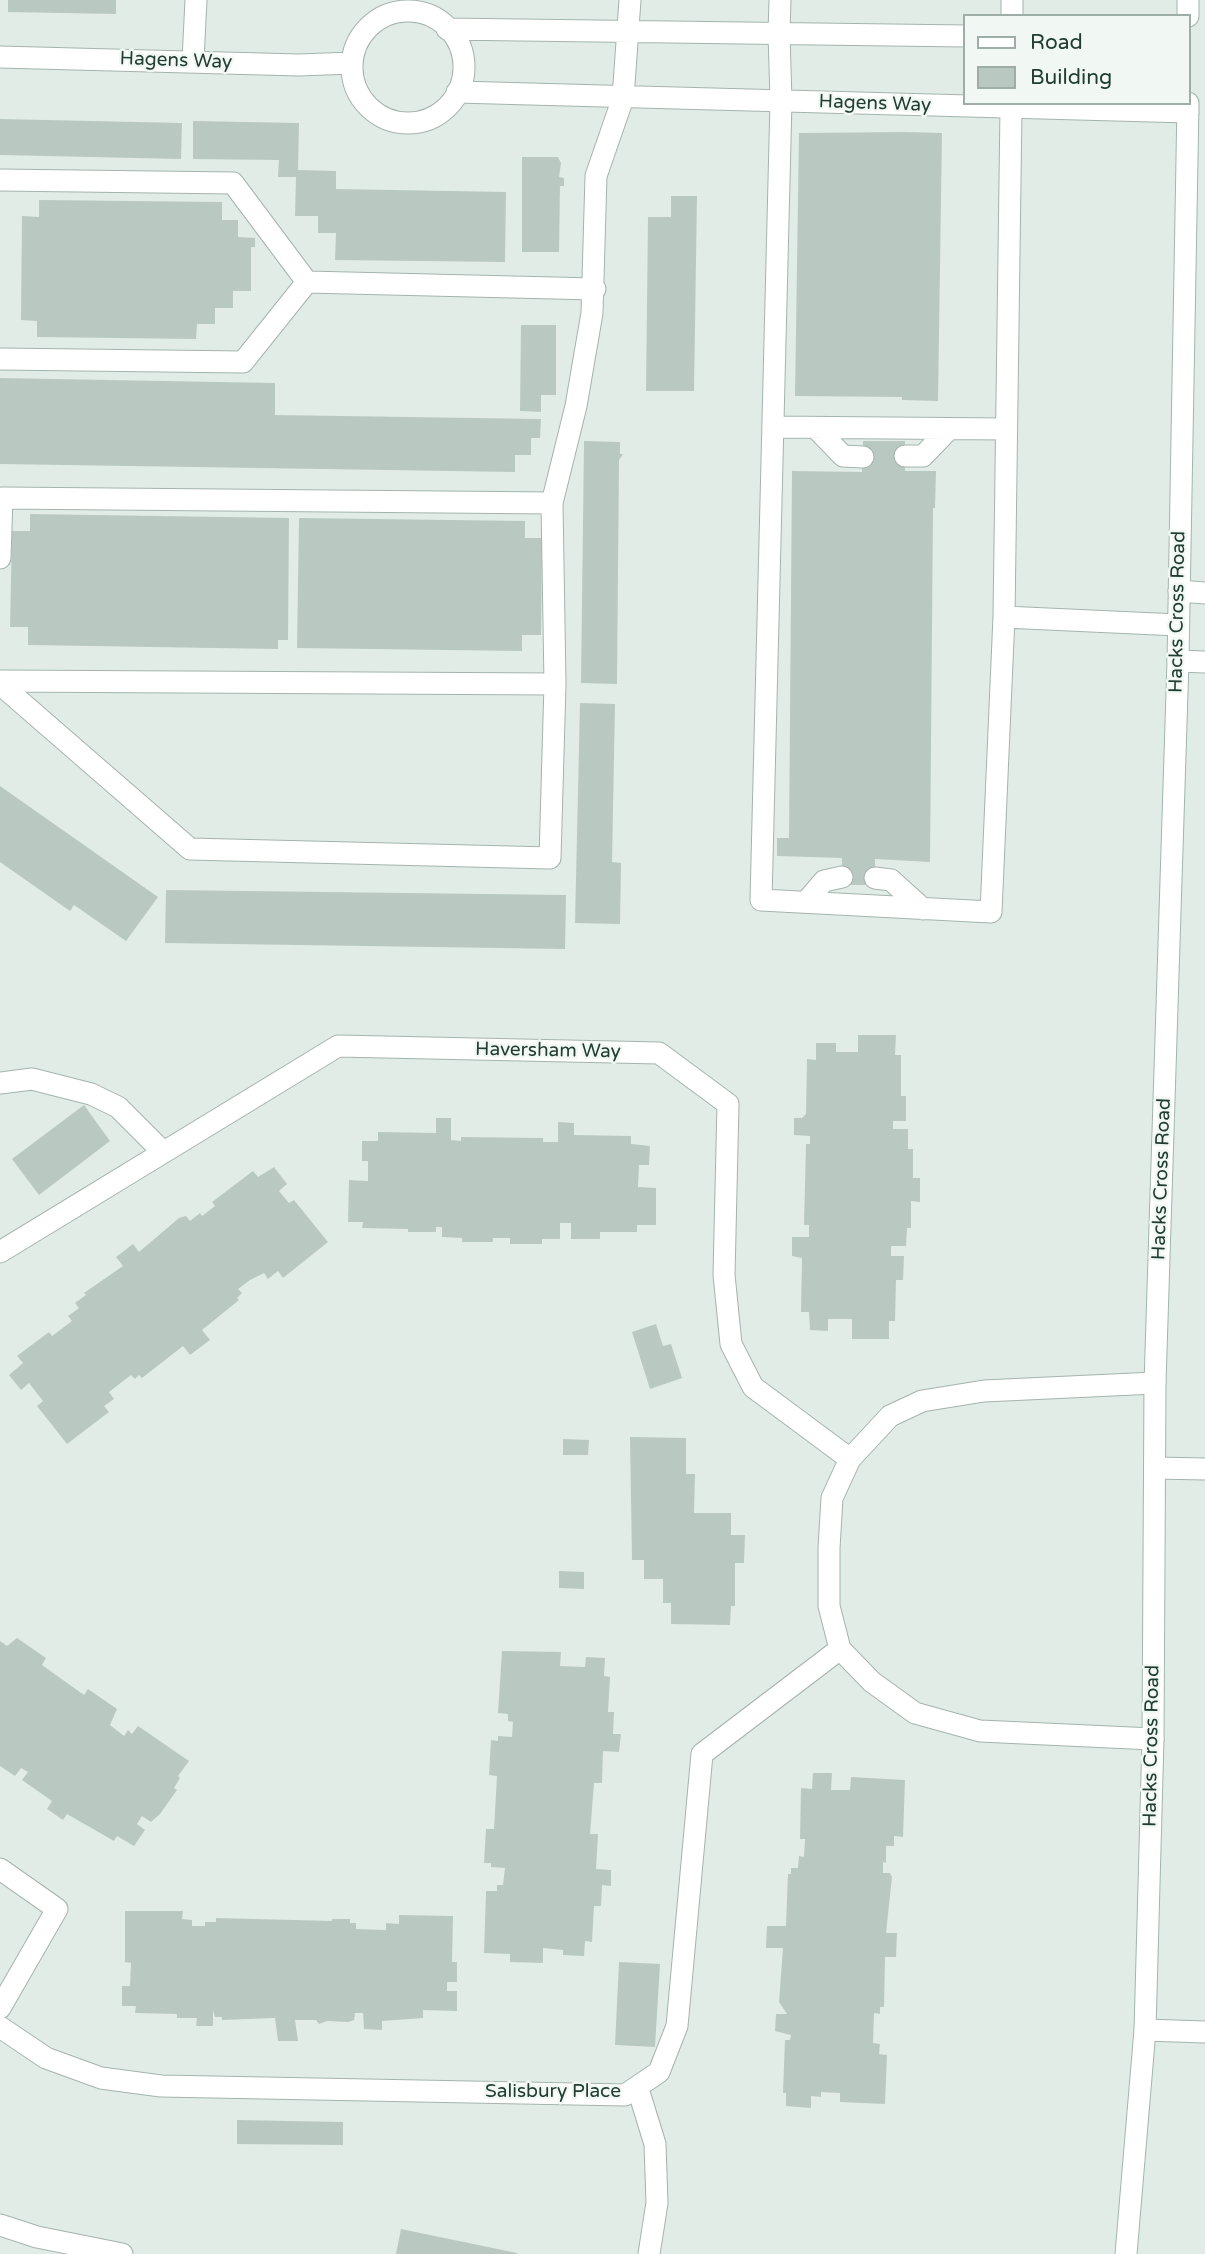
<!DOCTYPE html>
<style>
body{margin:0}
#map{position:relative;width:1205px;height:2254px;overflow:hidden;background:#e1ece6;font-family:"Varela Round",sans-serif}
canvas{display:block}
.legend{position:absolute;left:963px;top:14px;width:228px;height:91px;box-sizing:border-box;background:#f1f8f4;border:2px solid #9eada7;margin:0;padding:9px 12px;list-style:none;font-size:21px;color:#213c33}
.legend li{display:flex;align-items:center;gap:14px;height:35px}
.legend b{width:35px;border:2px solid #9eada7}
</style>
<div id="map">
<canvas width="1205" height="2254"></canvas>
<ul class="legend">
<li><b style="height:9px;background:#fff"></b>Road</li>
<li><b style="height:19px;background:#b9c9c1"></b>Building</li>
</ul>
</div>
<script>
const ctx = document.querySelector('canvas').getContext('2d');
ctx.lineJoin = 'round';
function fill(path, color) {
  ctx.fillStyle = color;
  ctx.fill(path, 'evenodd');
}
function toPath(rows) {
  const path = new Path2D();
  for (const r of rows) {
    if (r.length === 3) {
      path.moveTo(r[0] + r[2], r[1]);
      path.arc(r[0], r[1], r[2], 0, 2 * Math.PI);
      continue;
    }
    path.moveTo(r[0], r[1]);
    for (let i = 2; i < r.length; i += 2) path.lineTo(r[i], r[i + 1]);
  }
  return path;
}
function strokePath(path, color, width, dash) {
  ctx.strokeStyle = color;
  ctx.lineWidth = width;
  ctx.lineCap = dash ? 'butt' : 'round';
  ctx.setLineDash(dash || []);
  ctx.stroke(path);
}
function write(font, color, halo, rows, align = 'center') {
  ctx.font = font + ' "Varela Round",sans-serif';
  ctx.lineWidth = 5;
  ctx.setLineDash([]);
  ctx.textBaseline = 'middle';
  ctx.strokeStyle = halo;
  ctx.fillStyle = color;
  for (const [text, x, y, turn = 0] of rows) {
    ctx.save();
    ctx.translate(x, y);
    ctx.rotate((+turn || 0) * Math.PI / 180);
    ctx.textAlign = isNaN(turn) ? turn : align;
    if (halo) ctx.strokeText(text, 0, 0);
    ctx.fillText(text, 0, 0);
    ctx.restore();
  }
}
const building = toPath([
 [8,0,116,0,116,14,8,12],
 [0,119,182,123,181,159,0,155],
 [193,121,299,123,298,170,336,171,336,189,506,192,505,262,335,260,336,233,318,233,318,216,295,216,296,177,278,177,279,160,193,159],
 [905,132,942,133,938,401,902,400,902,397,795,396,799,133],
 [522,157,558,157,561,163,559,177,564,178,564,186,560,186,559,252,522,252],
 [671,196,697,196,694,391,646,391,648,217,671,217],
 [39,200,222,202,222,220,238,220,238,237,255,238,255,247,251,247,251,291,233,291,233,308,215,308,215,324,197,324,196,339,37,337,37,321,21,320,22,216,39,217],
 [521,325,556,325,556,395,541,395,541,412,520,411],
 [0,378,275,383,275,415,541,419,540,438,531,438,531,455,515,455,515,472,0,464],
 [584,441,620,442,620,454,623,454,619,460,617,684,581,683],
 [863,441,905,441,905,471,936,471,935,508,933,508,930,862,875,859,875,885,842,885,842,858,777,856,777,838,789,838,792,471,862,472],
 [30,514,289,518,288,640,278,640,278,649,28,645,28,627,10,627,12,531,30,531],
 [299,518,525,521,525,538,542,538,541,635,522,635,522,651,297,648],
 [580,703,615,704,612,862,621,863,620,924,575,923],
 [0,786,158,897,126,941,74,905,70,911,0,862],
 [166,890,566,895,565,949,165,943],
 [858,1035,896,1035,895,1055,901,1055,901,1096,906,1096,906,1121,893,1121,893,1129,908,1129,908,1149,913,1149,913,1178,920,1178,920,1202,911,1201,911,1228,907,1228,906,1246,891,1246,891,1256,904,1256,903,1280,896,1280,895,1321,889,1321,889,1339,852,1339,852,1319,828,1319,828,1331,810,1330,809,1312,801,1312,802,1258,792,1256,792,1237,809,1237,809,1225,804,1225,806,1144,810,1144,810,1136,794,1135,794,1118,802,1118,806,1114,807,1059,816,1060,816,1043,836,1043,836,1052,858,1052],
 [84,1105,110,1141,39,1195,12,1159],
 [436,1118,451,1118,451,1140,461,1141,461,1137,543,1138,543,1142,558,1142,558,1122,574,1123,574,1135,631,1136,631,1144,650,1146,649,1165,639,1165,638,1187,656,1188,656,1225,637,1225,637,1232,600,1232,600,1239,571,1239,571,1223,560,1223,560,1239,542,1239,542,1244,510,1244,510,1238,493,1238,493,1242,462,1242,462,1238,442,1237,442,1227,436,1227,436,1232,408,1232,408,1229,362,1228,363,1222,348,1222,349,1180,368,1181,368,1161,362,1161,362,1141,378,1141,378,1132,436,1133],
 [274,1167,287,1184,279,1191,289,1203,294,1200,328,1242,283,1278,278,1271,268,1279,264,1273,250,1280,238,1289,242,1293,237,1298,239,1300,202,1330,210,1340,190,1355,183,1346,142,1378,139,1375,135,1379,131,1375,109,1392,114,1399,104,1406,109,1412,67,1444,37,1406,43,1401,29,1383,21,1390,9,1375,23,1363,17,1356,49,1332,52,1336,72,1321,68,1316,79,1308,75,1303,86,1295,84,1293,123,1266,116,1257,133,1244,139,1252,179,1218,186,1216,190,1221,200,1213,202,1216,215,1206,212,1202,253,1171,258,1177],
 [656,1324,663,1346,671,1344,682,1378,650,1389,632,1332],
 [630,1437,686,1438,686,1474,695,1474,694,1513,731,1513,731,1535,745,1535,744,1563,735,1563,735,1606,731,1606,730,1625,671,1624,671,1603,663,1603,663,1579,644,1579,644,1560,632,1560],
 [563,1439,589,1440,588,1455,563,1455],
 [559,1571,584,1572,584,1589,559,1588],
 [17,1638,46,1658,42,1665,84,1695,88,1689,117,1709,110,1725,124,1736,128,1730,132,1734,138,1726,189,1761,178,1776,180,1778,174,1788,177,1790,160,1814,151,1822,142,1816,137,1824,145,1830,134,1846,117,1836,114,1841,67,1814,63,1820,47,1809,52,1801,22,1780,28,1772,21,1768,15,1776,0,1766,0,1641,7,1646],
 [502,1651,561,1652,560,1666,585,1667,586,1657,605,1658,604,1676,610,1677,608,1712,614,1712,613,1734,621,1734,619,1752,603,1751,602,1783,594,1783,590,1834,598,1834,596,1869,611,1870,611,1886,602,1885,601,1906,594,1906,592,1942,585,1941,584,1956,563,1955,563,1950,543,1948,543,1963,510,1962,510,1954,484,1953,486,1891,497,1891,497,1885,503,1885,505,1868,491,1867,491,1863,484,1863,486,1829,494,1829,497,1776,489,1775,491,1740,498,1741,498,1736,512,1737,513,1722,508,1721,508,1714,498,1713],
 [813,1773,832,1773,831,1790,850,1790,851,1777,905,1780,903,1837,894,1836,894,1846,886,1846,886,1863,883,1862,883,1873,890,1873,892,1877,886,1933,897,1933,896,1957,885,1957,884,2007,880,2007,880,2014,874,2013,873,2043,880,2044,879,2054,887,2055,885,2104,840,2102,840,2093,821,2092,821,2097,811,2096,811,2108,786,2106,786,2093,783,2093,785,2040,790,2040,791,2035,775,2031,776,2014,787,2014,779,2002,783,1948,766,1948,767,1926,786,1926,788,1874,791,1874,791,1868,798,1868,799,1856,804,1857,805,1839,800,1839,801,1788,812,1789],
 [125,1911,183,1911,182,1919,192,1920,192,1926,205,1926,205,1922,216,1922,216,1918,332,1921,332,1919,350,1919,350,1923,356,1923,356,1929,386,1930,386,1923,399,1924,399,1915,453,1916,452,1962,457,1962,457,1982,447,1982,447,1991,457,1991,457,2011,423,2010,423,2018,382,2021,382,2030,364,2029,363,2013,355,2013,354,2020,348,2022,327,2021,319,2024,316,2020,295,2020,298,2041,278,2041,275,2018,222,2020,222,2017,215,2017,213,2010,213,2026,196,2026,197,2018,177,2018,177,2014,135,2013,136,2006,122,2006,122,1986,130,1986,131,1963,125,1962],
 [619,1962,660,1964,655,2047,615,2045],
 [237,2120,343,2122,343,2145,237,2144],
 [401,2229,517,2253,517,2254,396,2254]
]);
const service = toPath([
 [1012,0,1012,16],
 [779,33,780,0],
 [781,101,761,900,991,912,1004,617,1178,625],
 [0,180,233,183,307,282],
 [307,282,595,289],
 [0,359,243,362,307,282],
 [773,427,1006,429],
 [816,428,843,456,863,457],
 [905,456,923,456,949,429],
 [0,558,2,498,552,503],
 [1004,617,1011,108],
 [0,681,555,684],
 [0,684,190,849,550,858,555,684,552,503,576,406,592,313,596,176,623,98],
 [875,878,891,880,923,909],
 [806,902,824,881,842,877],
 [0,1083,32,1079,91,1094,118,1107,163,1152],
 [1155,1468,1205,1469],
 [0,1869,57,1909,0,2008],
 [1145,2030,1205,2032],
 [638,2089,655,2144,657,2203,649,2254],
 [0,2225,37,2237,122,2254]
]);
const minor = toPath([
 [408,67,56],
 [447,29,965,36],
 [779,33,781,101],
 [0,57,299,65,352,63],
 [193,60,196,0],
 [457,92,1188,112],
 [623,98,630,0],
 [1179,591,1205,593],
 [1178,661,1205,662],
 [0,1252,338,1046,659,1053,728,1104,724,1275,731,1344,753,1387,850,1459],
 [1153,1739,980,1731,915,1713,872,1682,840,1649,829,1606,829,1548,832,1498,850,1459,890,1416,922,1401,984,1391,1155,1383],
 [0,2027,46,2058,101,2078,161,2086,625,2095,659,2072,677,2026,702,1754,840,1649]
]);
const secondary = toPath([
 [1188,16,1188,0],
 [1126,2254,1145,2030,1153,1739,1155,1383,1178,661,1188,103]
]);
const streetNames = [
 ["Hagens Way",176,61,2],
 ["Hagens Way",875,104,2],
 ["Hacks Cross Road",1178,612,-89],
 ["Haversham Way",548,1051,1],
 ["Hacks Cross Road",1162,1179,-88],
 ["Hacks Cross Road",1152,1746,-89],
 ["Salisbury Place",553,2092]
];
fill(building, '#b9c9c1');
strokePath(service, '#a4b4ad', 23);
strokePath(minor, '#a4b4ad', 23);
strokePath(secondary, '#9fb7ad', 23);
strokePath(service, '#fff', 21);
strokePath(minor, '#fff', 21);
strokePath(secondary, '#fff', 21);
write('19px', '#213c33', '#f1f8f4', streetNames);
</script>
